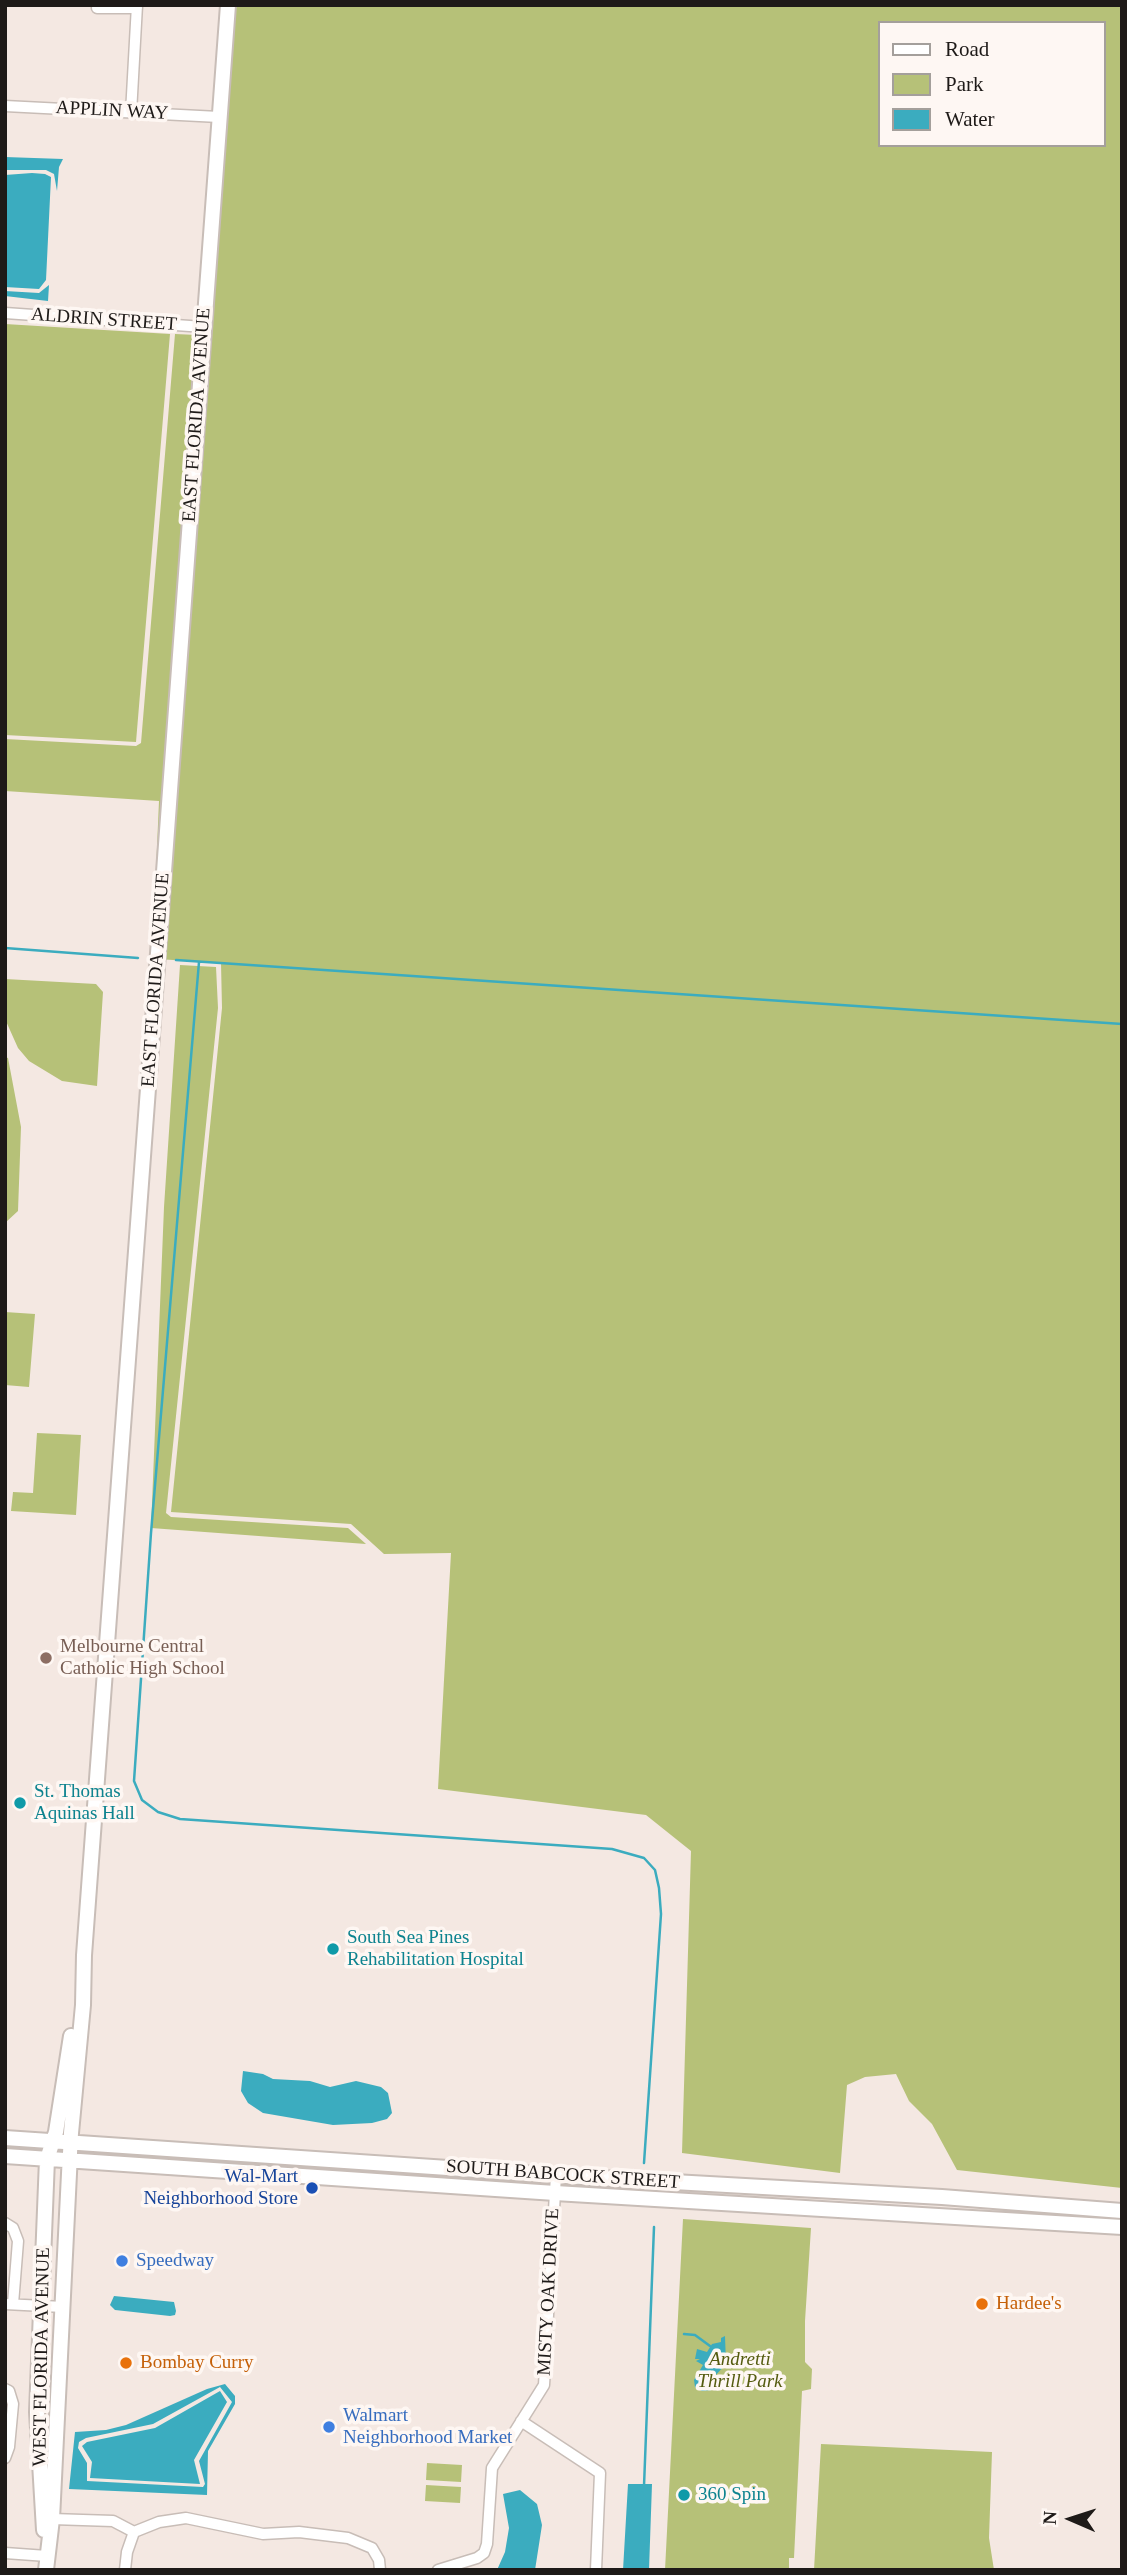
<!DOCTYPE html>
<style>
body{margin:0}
#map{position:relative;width:1127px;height:2575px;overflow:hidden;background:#f4e8e2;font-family:"Times New Roman",serif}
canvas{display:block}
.frame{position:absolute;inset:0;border:7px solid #1e1a18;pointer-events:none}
.legend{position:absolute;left:878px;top:21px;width:228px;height:126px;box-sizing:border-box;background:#fef7f3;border:2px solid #a49f9b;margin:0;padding:9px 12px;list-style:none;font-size:21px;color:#1e1a18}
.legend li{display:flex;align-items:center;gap:14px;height:35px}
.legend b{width:35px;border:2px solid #a49f9b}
.north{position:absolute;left:1036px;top:2484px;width:70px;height:70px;-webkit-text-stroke:5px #fef7f3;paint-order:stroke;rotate:273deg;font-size:19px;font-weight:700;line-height:28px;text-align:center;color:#1e1a18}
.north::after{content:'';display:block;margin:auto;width:24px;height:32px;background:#1e1a18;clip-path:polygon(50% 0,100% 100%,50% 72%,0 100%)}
</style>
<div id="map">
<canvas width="1127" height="2575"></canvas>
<div class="frame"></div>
<ul class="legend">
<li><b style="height:9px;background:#fff"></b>Road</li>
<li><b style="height:19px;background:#b6c178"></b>Park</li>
<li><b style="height:19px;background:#3bacbf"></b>Water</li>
</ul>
<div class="north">N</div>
</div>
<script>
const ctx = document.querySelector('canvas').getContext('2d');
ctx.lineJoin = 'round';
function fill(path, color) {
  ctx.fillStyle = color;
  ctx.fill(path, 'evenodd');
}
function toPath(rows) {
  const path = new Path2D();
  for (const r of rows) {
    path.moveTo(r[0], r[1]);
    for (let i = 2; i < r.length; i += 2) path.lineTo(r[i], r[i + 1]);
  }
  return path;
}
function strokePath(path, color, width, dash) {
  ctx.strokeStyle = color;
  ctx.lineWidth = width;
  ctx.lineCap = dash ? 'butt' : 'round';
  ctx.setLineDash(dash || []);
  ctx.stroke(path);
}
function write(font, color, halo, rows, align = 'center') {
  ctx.font = font + ' "Times New Roman",serif';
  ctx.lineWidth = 7;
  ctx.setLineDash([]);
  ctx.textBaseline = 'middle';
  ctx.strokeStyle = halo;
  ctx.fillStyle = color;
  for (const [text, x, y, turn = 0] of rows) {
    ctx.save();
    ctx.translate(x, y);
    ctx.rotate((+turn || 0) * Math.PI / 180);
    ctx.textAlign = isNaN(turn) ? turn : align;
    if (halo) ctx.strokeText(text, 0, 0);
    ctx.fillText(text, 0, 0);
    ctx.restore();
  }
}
const green = toPath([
 [228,5,1122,5,1122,2188,957,2170,932,2124,909,2101,896,2074,865,2077,847,2085,840,2173,682,2153,691,1851,646,1815,438,1789,451,1553,384,1554,351,1524,171,1512,222,1008,221,963,157,959],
 [880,23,1104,23,1104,145,880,145],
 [5,324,170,334,136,742,5,735],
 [175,334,197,335,153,940,159,801,5,791,5,739,136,746,141,743],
 [180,965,216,967,218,1008,166,1513,171,1517,348,1528,366,1544,151,1528,164,1207],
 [5,979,96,984,103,992,97,1086,62,1081,29,1061,18,1048,5,1019],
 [5,1057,8,1058,21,1127,18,1211,5,1223],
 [5,1312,35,1314,29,1387,5,1385],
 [37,1433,81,1435,76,1515,11,1511,13,1492,33,1493],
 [683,2219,811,2228,805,2321,805,2362,812,2369,811,2389,802,2391,794,2558,789,2558,789,2570,665,2570],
 [821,2444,992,2452,989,2538,994,2570,814,2570],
 [427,2463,462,2465,461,2482,426,2480],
 [426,2485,461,2487,460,2503,425,2501]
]);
const water = toPath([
 [5,157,63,159,59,167,57,191,54,174,46,170,5,170],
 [32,173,45,174,51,177,46,280,39,289,5,287,5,175],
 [49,285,48,301,5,296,5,291,39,293],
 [243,2071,263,2074,273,2079,310,2081,330,2087,356,2081,381,2087,388,2093,392,2113,387,2119,372,2123,333,2125,263,2113,248,2103,241,2091],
 [114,2296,174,2302,176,2311,175,2315,170,2316,115,2310,110,2305],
 [725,2336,726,2364,714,2377,712,2390,702,2391,695,2387,694,2380,703,2365,696,2361,700,2359,695,2359,697,2349,707,2352,712,2344,721,2342,721,2338],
 [225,2384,235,2396,235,2404,208,2451,207,2495,69,2489,75,2432,106,2430,126,2425,207,2389],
 [220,2387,232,2402,199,2461,205,2484,203,2487,87,2481,87,2463,78,2448,79,2442,86,2438,153,2424],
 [220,2391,227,2402,194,2460,200,2484,90,2478,92,2462,82,2446,87,2442,155,2428],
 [628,2484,652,2484,649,2570,623,2570],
 [520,2490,537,2504,542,2525,535,2570,497,2570,505,2552,509,2528,503,2494]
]);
const stream = toPath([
 [5,948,138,958],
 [176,960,1122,1024],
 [199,962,151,1533,134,1781,142,1800,158,1812,180,1819,612,1849,644,1858,655,1870,659,1888,661,1914,644,2163],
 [684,2334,695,2335,710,2346],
 [644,2486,654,2227]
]);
const street = toPath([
 [97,8,137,8],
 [5,106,219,117],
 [131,113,137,5],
 [5,313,204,327],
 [5,2223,13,2228,18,2241,13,2304],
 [5,2304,63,2307],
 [5,2389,9,2391,13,2404,9,2447,5,2458],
 [521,2421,600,2473,596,2570],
 [52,2519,113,2521,134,2532],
 [5,2553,47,2556],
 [125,2570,127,2552,134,2532,159,2522,186,2518,263,2534,299,2532,348,2538,372,2548,379,2560,380,2570],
 [438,2570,477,2558,484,2553,487,2544,492,2468,544,2385,556,2175]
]);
const secondary = toPath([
 [5,2138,566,2176,942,2197,1122,2211],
 [5,2156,555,2193,1122,2227],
 [44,2530,37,2412,47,2159,56,2132,71,2036],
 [46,2570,52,2519,71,2133,83,2005,84,1955,228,5]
]);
const markers = [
 [46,1658,7,"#8d6e63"],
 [20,1803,7,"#0f9aa8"],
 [333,1949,7,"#0f9aa8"],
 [312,2188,7,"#1a4fb4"],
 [122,2261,7,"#3f7fe0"],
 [982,2304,7,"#e8710a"],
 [126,2363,7,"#e8710a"],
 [329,2427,7,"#3f7fe0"],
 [684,2495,7,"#0f9aa8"]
];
const streetNames = [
 ["APPLIN WAY",112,111,3],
 ["ALDRIN STREET",104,320,4],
 ["EAST FLORIDA AVENUE",197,415,-86],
 ["EAST FLORIDA AVENUE",156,980,-86],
 ["SOUTH BABCOCK STREET",563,2175,4],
 ["MISTY OAK DRIVE",549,2292,-87],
 ["WEST FLORIDA AVENUE",42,2357,-89]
];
const educationNames = [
 ["Melbourne Central",60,1647],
 ["Catholic High School",60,1669]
];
const cultureNames = [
 ["St. Thomas",34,1792],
 ["Aquinas Hall",34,1814],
 ["South Sea Pines",347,1938],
 ["Rehabilitation Hospital",347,1960],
 ["360 Spin",698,2495]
];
const transitNames = [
 ["Wal-Mart",298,2177],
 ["Neighborhood Store",298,2199]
];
const shopNames = [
 ["Speedway",136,2261],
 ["Walmart",343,2416],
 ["Neighborhood Market",343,2438]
];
const foodNames = [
 ["Hardee's",996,2304],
 ["Bombay Curry",140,2363]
];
const parkNames = [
 ["Andretti",740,2360],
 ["Thrill Park",740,2382]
];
fill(green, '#b6c178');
fill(water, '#3bacbf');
strokePath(stream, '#3bacbf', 2.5);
strokePath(street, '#c8bdb7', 13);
strokePath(secondary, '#c8bdb7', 18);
strokePath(street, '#fff', 10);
strokePath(secondary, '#fff', 14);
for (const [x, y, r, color] of markers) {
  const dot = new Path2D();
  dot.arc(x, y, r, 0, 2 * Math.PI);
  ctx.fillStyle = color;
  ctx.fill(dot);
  strokePath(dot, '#fef7f3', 2.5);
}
write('19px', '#1e1a18', '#fef7f3', streetNames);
write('19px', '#785e54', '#fef7f3', educationNames, 'left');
write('19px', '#0d838f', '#fef7f3', cultureNames, 'left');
write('19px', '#164399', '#fef7f3', transitNames, 'right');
write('19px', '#366cbe', '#fef7f3', shopNames, 'left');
write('19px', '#c56008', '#fef7f3', foodNames, 'left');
write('italic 19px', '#555c10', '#fef7f3', parkNames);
</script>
